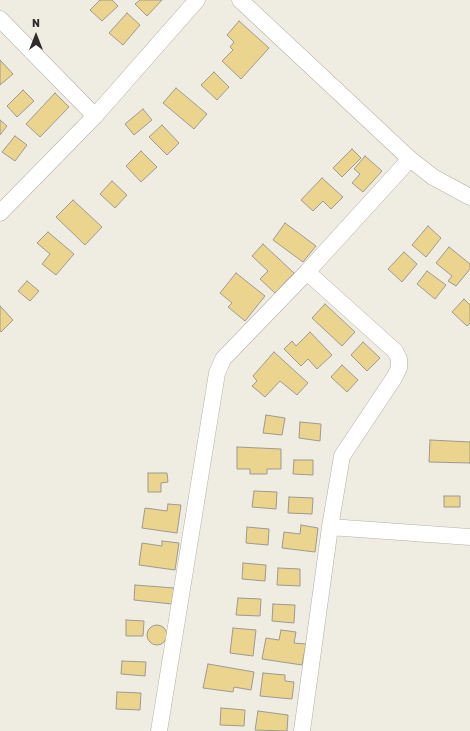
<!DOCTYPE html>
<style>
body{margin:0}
#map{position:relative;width:470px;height:731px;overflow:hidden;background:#efece2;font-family:Rubik,sans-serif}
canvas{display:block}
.north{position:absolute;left:16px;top:16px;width:40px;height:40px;-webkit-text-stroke:3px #efece2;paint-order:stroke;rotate:0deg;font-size:11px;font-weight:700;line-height:16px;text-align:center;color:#2e2d2a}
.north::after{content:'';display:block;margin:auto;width:14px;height:18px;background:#2e2d2a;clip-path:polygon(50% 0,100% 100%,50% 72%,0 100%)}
</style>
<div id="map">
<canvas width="470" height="731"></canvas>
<div class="north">N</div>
</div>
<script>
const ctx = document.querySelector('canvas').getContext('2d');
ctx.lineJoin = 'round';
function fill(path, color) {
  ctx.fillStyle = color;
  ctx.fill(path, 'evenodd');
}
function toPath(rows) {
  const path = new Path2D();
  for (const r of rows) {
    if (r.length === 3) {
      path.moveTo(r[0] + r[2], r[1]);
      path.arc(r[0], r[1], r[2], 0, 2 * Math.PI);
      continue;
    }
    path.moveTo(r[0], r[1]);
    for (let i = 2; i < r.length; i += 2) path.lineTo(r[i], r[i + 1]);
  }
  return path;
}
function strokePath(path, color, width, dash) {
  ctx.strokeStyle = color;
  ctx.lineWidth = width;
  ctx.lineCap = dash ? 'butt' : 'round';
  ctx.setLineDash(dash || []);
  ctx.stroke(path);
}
const building = toPath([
 [100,0,112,0,118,6,102,21,90,10,100,0],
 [140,0,162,0,147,16,135,4,140,0],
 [127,13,140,25,123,45,109,33,127,13],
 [239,21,269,48,241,79,222,61,233,50,230,47,234,42,227,35,239,21],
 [0,60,13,74,0,85,0,60],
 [214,72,229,87,217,100,201,85,214,72],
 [176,88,207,114,194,129,163,103,176,88],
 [23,90,34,101,17,117,7,106,23,90],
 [55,93,69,107,40,137,26,124,55,93],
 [143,109,152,120,134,135,125,124,143,109],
 [0,120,7,126,0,135,0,120],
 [162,125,179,143,167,155,149,137,162,125],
 [15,136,27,145,15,161,2,152,15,136],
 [352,149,361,158,342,177,333,168,352,149],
 [141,151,157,167,141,182,126,166,141,151],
 [365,156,382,171,363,192,352,183,360,174,354,169,365,156],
 [322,178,343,197,331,209,323,201,313,211,301,200,322,178],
 [112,181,127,195,115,208,100,194,112,181],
 [73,200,102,227,85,245,56,217,73,200],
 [285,223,316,246,303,262,273,240,285,223],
 [428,226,441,238,426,257,412,245,428,226],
 [48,232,74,254,56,275,42,264,50,254,37,243,48,232],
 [263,244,294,273,275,293,260,279,268,271,252,256,263,244],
 [449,247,470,264,470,269,456,286,448,281,452,276,436,263,449,247],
 [404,252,417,264,402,282,388,269,404,252],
 [427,271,446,285,435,299,417,284,427,271],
 [236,273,265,296,245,321,228,307,232,303,220,293,236,273],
 [27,281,39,291,30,301,18,291,27,281],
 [464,299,470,305,470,323,467,326,452,312,464,299],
 [325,304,355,332,342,346,312,318,325,304],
 [0,306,13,320,1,332,0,331,0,306],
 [310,332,332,355,317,369,308,359,301,366,284,349,292,341,296,346,310,332],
 [363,342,380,358,367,371,351,355,363,342],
 [274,352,308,383,297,395,280,381,265,397,252,386,257,381,253,376,274,352],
 [342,365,358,380,347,392,331,377,342,365],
 [266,415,285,418,282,435,263,433,266,415],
 [300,422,321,424,320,441,299,438,300,422],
 [430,440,470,442,470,463,429,462,430,440],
 [237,447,281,449,281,469,267,469,267,474,250,474,250,469,237,469,237,447],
 [294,460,313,460,313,475,293,474,294,460],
 [148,473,167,473,168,482,161,483,161,492,148,492,148,473],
 [254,491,277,492,276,509,252,507,254,491],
 [444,496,460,496,460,507,444,507,444,496],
 [289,497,313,498,312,514,288,513,289,497],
 [168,504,181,505,177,533,142,528,145,508,167,511,168,504],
 [301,525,318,528,315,552,282,548,284,532,300,534,301,525],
 [247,527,269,529,268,545,246,543,247,527],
 [162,541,179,543,175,570,139,565,142,543,162,546,162,541],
 [243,563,266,565,265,581,242,579,243,563],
 [278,568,300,569,300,586,277,585,278,568],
 [135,585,174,588,172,604,134,600,135,585],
 [238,598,261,599,260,616,236,615,238,598],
 [273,604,295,605,294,623,272,621,273,604],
 [126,620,144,621,143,636,126,636,126,620],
 [157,635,10],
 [233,628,256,630,253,656,230,653,233,628],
 [281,630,296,632,294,643,306,644,302,665,262,659,266,638,279,640,281,630],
 [122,661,146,662,145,676,121,674,122,661],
 [208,664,254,672,251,690,234,687,233,692,203,688,208,664],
 [263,673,285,675,285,681,294,682,292,699,260,696,263,673],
 [117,692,141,693,140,710,116,709,117,692],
 [221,708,245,710,244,726,220,725,221,708],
 [258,711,288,715,287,731,255,730,258,711]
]);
const street = toPath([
 [240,0,410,159,433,177,470,197],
 [0,19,95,116],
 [0,213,95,116,197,0],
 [330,527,470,537],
 [159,731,217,373,223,359,307,272,410,159],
 [302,731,330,527,342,456,394,378,399,368,399,359,395,351,307,272]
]);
fill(building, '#ebd48d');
strokePath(building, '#9d9a91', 1);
strokePath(street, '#b4b1a7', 17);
strokePath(street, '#fff', 16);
</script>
